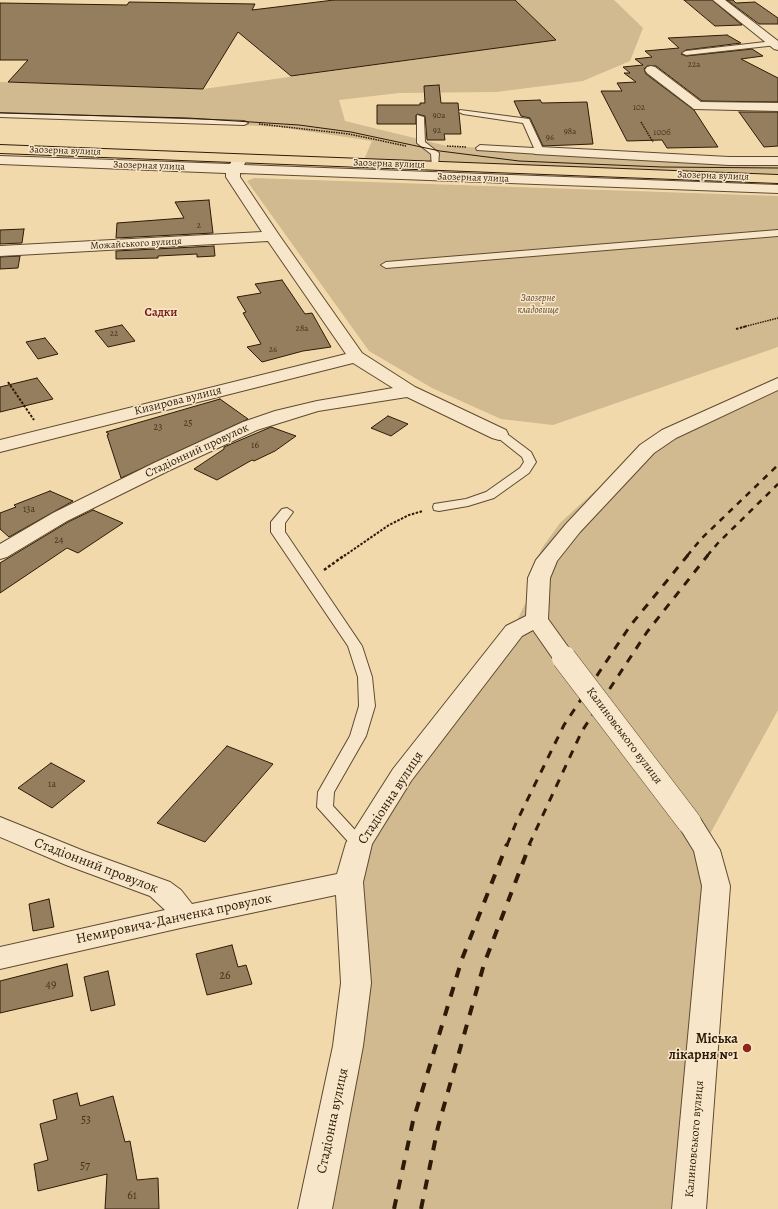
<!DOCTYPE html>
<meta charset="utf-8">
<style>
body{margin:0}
canvas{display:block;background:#f2d9ac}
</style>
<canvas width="778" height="1209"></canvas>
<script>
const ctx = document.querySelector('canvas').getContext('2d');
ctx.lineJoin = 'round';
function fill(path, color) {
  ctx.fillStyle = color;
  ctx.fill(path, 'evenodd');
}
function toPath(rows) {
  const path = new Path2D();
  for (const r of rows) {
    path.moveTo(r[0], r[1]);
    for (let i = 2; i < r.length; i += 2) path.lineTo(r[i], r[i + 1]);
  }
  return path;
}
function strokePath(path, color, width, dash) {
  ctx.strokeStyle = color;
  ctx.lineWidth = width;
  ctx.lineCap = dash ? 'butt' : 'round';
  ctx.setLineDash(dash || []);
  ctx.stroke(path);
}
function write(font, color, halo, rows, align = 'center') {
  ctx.font = font + ' Alegreya,serif';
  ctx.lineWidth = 3;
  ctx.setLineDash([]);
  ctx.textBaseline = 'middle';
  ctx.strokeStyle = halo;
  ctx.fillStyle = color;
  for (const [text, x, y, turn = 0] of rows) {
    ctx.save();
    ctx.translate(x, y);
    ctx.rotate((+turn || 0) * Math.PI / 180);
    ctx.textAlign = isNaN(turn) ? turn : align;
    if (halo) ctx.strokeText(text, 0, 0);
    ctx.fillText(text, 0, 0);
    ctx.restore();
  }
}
const green = toPath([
 [515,0,614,0,643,28,630,61,583,81,496,92,399,93,339,100,345,121,447,146,729,161,778,161,778,178,363,162,372,141,279,127,184,122,0,118,0,82,203,89,555,40],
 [254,178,778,196,778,347,553,425,501,419,432,388,369,351,247,181],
 [778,382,778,710,699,854,703,885,673,1209,327,1209,360,848,506,643,530,594,536,561,542,548,560,523,643,447]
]);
const building = toPath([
 [334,0,515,0,556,40,291,76,238,32,203,89,8,82,28,60,0,60,0,3,127,5,129,2,255,4,252,10,334,0],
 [684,0,712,0,742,25,715,26,684,0],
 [727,0,733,0,736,3,755,2,778,18,778,24,759,24,727,0],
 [727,35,741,43,686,50,681,54,686,56,752,49,763,56,741,59,778,78,778,102,702,101,656,66,647,66,644,69,646,74,694,110,718,147,667,148,662,140,627,141,601,91,622,91,617,83,636,82,624,73,630,73,623,67,643,65,635,59,652,57,645,51,679,48,668,38,727,35],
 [439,85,441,103,458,103,461,134,444,134,445,140,427,140,425,116,417,114,416,115,416,124,377,124,377,105,420,105,420,103,425,103,424,86,439,85],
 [540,100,542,103,587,102,593,144,543,146,530,118,521,116,514,101,540,100],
 [739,112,778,112,778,146,764,147,739,112],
 [209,200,213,233,116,238,117,223,184,218,175,202,209,200],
 [24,229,22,243,0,244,0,230,24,229],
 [214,246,215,256,197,257,197,254,158,256,158,258,116,259,116,251,214,246],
 [20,256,18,268,0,269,0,257,20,256],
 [282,280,305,314,312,313,331,347,303,351,262,362,247,347,261,344,243,313,246,312,237,297,261,293,255,284,282,280],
 [122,325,135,341,108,347,95,331,122,325],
 [45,338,58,354,38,359,26,342,45,338],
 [37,378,53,399,0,412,0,387,37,378],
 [220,399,248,419,121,478,107,435,109,434,106,432,220,399],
 [388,416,408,424,391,436,371,428,388,416],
 [271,427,296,436,275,451,254,461,252,460,217,480,194,469,224,449,224,447,271,427],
 [50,491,73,501,9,537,0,529,0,513,16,507,14,505,50,491],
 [93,510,123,523,78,553,67,548,0,593,0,563,68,522,93,510],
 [227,746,273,764,205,842,157,823,227,746],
 [51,763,85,781,52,808,18,788,51,763],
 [49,899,54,927,33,931,29,904,49,899],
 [232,945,238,967,246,965,252,984,207,995,196,954,232,945],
 [67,964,73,996,0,1013,0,981,67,964],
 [108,971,115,1005,91,1011,84,977,108,971],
 [77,1093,80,1106,113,1096,125,1142,130,1141,137,1180,158,1178,159,1209,105,1209,107,1174,38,1191,34,1164,48,1160,40,1124,57,1119,53,1100,77,1093]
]);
const pathFar2 = toPath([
 [641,122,653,142],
 [259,124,349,134,406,146],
 [447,146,466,147],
 [743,327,778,318]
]);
const pathFar1 = toPath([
 [736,329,747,326],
 [8,382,34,420],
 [344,556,389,525,409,515,423,511]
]);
const path = toPath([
 [324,570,345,555]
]);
const lane = toPath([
 [774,41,777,41,777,45,686,55,682,53,686,51,774,41],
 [460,110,529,119,544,151,540,154,477,150,476,148,480,145,534,148,523,123,463,114,459,112,460,110],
 [0,113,244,121,248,123,244,125,0,117,0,113],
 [417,115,424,117,425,142,439,153,438,167,432,167,431,154,417,143,417,115],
 [778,230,778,236,386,268,381,265,386,262,778,230],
 [499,430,503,431,531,452,536,462,529,473,494,498,468,506,439,511,434,510,433,507,434,504,466,499,486,492,520,468,524,462,522,457,493,434,499,430],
 [287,508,293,512,285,523,285,532,362,646,372,677,375,706,366,736,334,792,333,806,367,843,365,847,359,849,353,847,317,807,318,792,350,736,359,706,358,677,348,646,271,532,271,522,282,509,287,508]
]);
const street = toPath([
 [713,0,725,0,778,41,778,50,774,49,713,0],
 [651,66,655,67,701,102,778,103,778,111,694,109,647,73,645,70,647,67,651,66],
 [540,147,729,157,778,157,778,165,729,165,535,154,533,151,535,148,540,147],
 [240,155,245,156,247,159,244,165,778,185,778,193,240,173,240,177,279,235,362,353,415,387,506,430,508,434,506,438,499,440,492,438,407,397,318,411,257,430,168,471,67,521,7,557,0,559,0,544,53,513,154,463,243,422,275,411,317,401,393,388,353,363,0,452,0,440,346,354,268,241,0,256,0,246,262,232,226,177,226,173,0,164,0,156,230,164,235,156,240,155],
 [778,378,778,390,676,438,654,453,580,532,557,561,550,578,548,619,576,658,572,663,564,665,556,663,533,630,522,636,411,781,372,844,363,882,371,983,363,1046,332,1209,298,1209,333,1046,341,983,336,895,185,927,0,969,0,947,165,910,150,896,66,865,0,837,0,817,84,851,170,882,181,890,192,904,337,874,346,843,393,769,506,626,526,616,528,578,536,560,566,524,640,445,662,430,778,378],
 [689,813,698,815,720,850,730,886,706,1209,672,1209,702,886,694,851,676,822,680,815,689,813]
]);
const primary = toPath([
 [0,145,778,175,778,183,0,153,0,145]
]);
const tram = toPath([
 [0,113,188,118,299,125,351,132,440,151,519,161,662,167,778,168]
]);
const railFar2 = toPath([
 [687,556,702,538,778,465],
 [707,556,718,543,778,484]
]);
const railFar1 = toPath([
 [507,845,516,823,564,725,630,626,688,555],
 [529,845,582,731,647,632,708,555]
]);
const rail = toPath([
 [394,1209,413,1121,462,959,507,844],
 [421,1209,438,1127,484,964,530,844]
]);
const streetBridge = toPath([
 [564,658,689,822]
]);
const markers = [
 [747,1048,5,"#8f2418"]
];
const farNumbernames = [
 ["22а",694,65],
 ["102",639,108],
 ["90а",439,116],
 ["92",437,131],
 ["98а",570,132],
 ["100б",662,133],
 ["96",550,138],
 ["2",199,226],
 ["28а",302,329],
 ["22",114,334],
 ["26",273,350]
];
const farStreetnames = [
 ["Заозерна вулиця",65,151,2],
 ["Заозерна вулиця",389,164,2],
 ["Заозерная улица",149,166,2],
 ["Заозерна вулиця",713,176,2],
 ["Заозерная улица",473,178,2],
 ["Можайського вулиця",136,244,-3]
];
const farParknames = [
 ["Заозерне",538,299],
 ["кладовище",538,311]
];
const numberNames = [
 ["25",188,424],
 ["23",158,428],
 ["16",255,446],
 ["13а",29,510],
 ["24",59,541],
 ["1а",52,785]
];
const farQuarternames = [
 ["Садки",161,313]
];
const streetNames = [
 ["Кизирова вулиця",178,401,-14],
 ["Стадіонний провулок",197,451,-25],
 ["Калиновського вулиця",624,736,53],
 ["Калиновського вулиця",695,1139,-85]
];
const nearNumbernames = [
 ["26",225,976],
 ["49",51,985],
 ["53",86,1120],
 ["57",85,1166],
 ["61",132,1196]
];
const nearStreetnames = [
 ["Стадіонна вулиця",391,798,-57],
 ["Стадіонний провулок",96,866,21],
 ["Немировича-Данченка провулок",174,919,-12],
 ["Стадіонна вулиця",333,1121,-78]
];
const nearPoinames = [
 ["Міська",738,1040],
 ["лікарня №1",738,1056]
];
fill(green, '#d1b990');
fill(building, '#947e5d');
strokePath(building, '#2e1b07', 1);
strokePath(lane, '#5f4a30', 2);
strokePath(street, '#5f4a30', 2);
strokePath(primary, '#2e1b07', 2);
strokePath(pathFar2, '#2e1b07', 1.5, [1.5, 1]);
strokePath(pathFar1, '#2e1b07', 2, [2.5, 1.5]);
strokePath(path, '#2e1b07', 2.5, [3, 2]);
fill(lane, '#f7e6c9');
fill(street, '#f7e6c9');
fill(primary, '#f2d9ac');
strokePath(tram, '#2e1b07', 1);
strokePath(railFar2, '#2e1b07', 2.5, [6, 6]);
strokePath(railFar1, '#2e1b07', 3, [8, 8]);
strokePath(rail, '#2e1b07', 4, [10, 10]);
strokePath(streetBridge, '#5f4a30', 25, []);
strokePath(streetBridge, '#f7e6c9', 24);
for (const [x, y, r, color] of markers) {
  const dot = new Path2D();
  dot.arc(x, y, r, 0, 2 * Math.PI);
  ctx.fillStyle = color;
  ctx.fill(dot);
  strokePath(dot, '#f7e6c9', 1.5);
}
write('9px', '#48341c', null, farNumbernames);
write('10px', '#2e1b07', '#f7e6c9', farStreetnames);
write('italic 10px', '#5f4a30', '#f7e6c9', farParknames);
write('10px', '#48341c', null, numberNames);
write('bold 12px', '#7a1f14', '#f7e6c9', farQuarternames);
write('12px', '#2e1b07', '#f7e6c9', streetNames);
write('12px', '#48341c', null, nearNumbernames);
write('14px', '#2e1b07', '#f7e6c9', nearStreetnames);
write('bold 14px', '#2e1b07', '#f7e6c9', nearPoinames, 'right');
</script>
